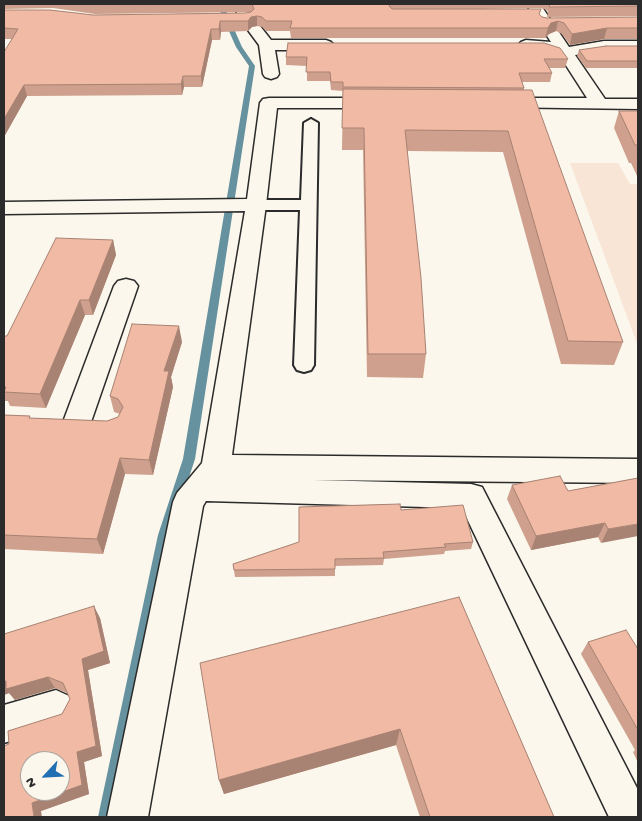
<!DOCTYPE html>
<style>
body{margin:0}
#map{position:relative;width:642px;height:821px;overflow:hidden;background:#fbf7ec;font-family:"Gochi Hand",sans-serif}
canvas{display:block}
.frame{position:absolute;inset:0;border:5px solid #2b2b2b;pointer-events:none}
.north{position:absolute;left:20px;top:751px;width:50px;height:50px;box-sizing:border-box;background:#fbf7ec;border:1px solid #a8a59f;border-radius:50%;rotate:245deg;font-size:14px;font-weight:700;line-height:20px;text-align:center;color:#2b2b2b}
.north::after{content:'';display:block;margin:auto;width:18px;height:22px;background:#1f6fb2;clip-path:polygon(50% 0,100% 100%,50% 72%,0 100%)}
</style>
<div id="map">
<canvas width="642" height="821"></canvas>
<div class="frame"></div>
<div class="north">N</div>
</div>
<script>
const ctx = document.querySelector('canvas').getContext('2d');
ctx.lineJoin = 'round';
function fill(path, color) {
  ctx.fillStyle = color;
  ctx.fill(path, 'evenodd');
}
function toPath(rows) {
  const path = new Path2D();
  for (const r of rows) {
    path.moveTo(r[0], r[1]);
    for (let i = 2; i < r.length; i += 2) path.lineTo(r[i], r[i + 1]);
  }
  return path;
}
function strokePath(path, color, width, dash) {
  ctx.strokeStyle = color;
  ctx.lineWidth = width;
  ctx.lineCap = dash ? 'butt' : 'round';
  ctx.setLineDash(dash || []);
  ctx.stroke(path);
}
const built = toPath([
 [570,163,618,163,630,184,638,184,638,346]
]);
const stream = toPath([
 [217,4,223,4,242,47,255,66,195,459,170,535,114,817,98,817,158,535,183,459,249,66,236,47,217,4]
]);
const service = toPath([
 [311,119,318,123,314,365,311,370,304,372,297,370,294,365,300,210,256,210,250,208,248,205,250,202,256,200,301,200,304,123,311,119]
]);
const minor = toPath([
 [233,4,247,4,253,17,271,40,326,40,331,42,334,45,331,48,326,50,275,50,279,74,277,77,271,79,265,77,263,74,259,45,239,18,233,4],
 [526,4,540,4,569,47,604,41,638,41,638,51,604,51,575,55,605,99,638,99,638,109,492,107,489,103,492,99,498,98,587,98,560,56,542,50,521,48,518,45,521,42,526,40,551,42,526,4],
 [269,98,380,98,386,99,389,103,386,107,380,108,277,108,266,205,232,455,638,459,638,483,313,480,471,484,482,487,638,790,638,817,609,817,462,508,206,501,203,506,148,817,107,817,173,502,177,493,202,463,245,211,4,214,4,202,247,199,260,103,263,99,269,98],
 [126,279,134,281,138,286,91,422,87,429,77,433,67,429,63,422,114,286,118,281,126,279],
 [56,690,69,696,75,709,69,722,4,743,4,705,56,690]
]);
const wall = toPath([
 [4,4,638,4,638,16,547,17,548,12,547,10,540,8,478,9,541,9,539,15,542,17,547,18,638,17,638,39,604,39,570,45,562,34,556,31,549,34,545,38,291,38,290,31,266,31,262,27,257,26,252,27,248,31,221,32,220,40,212,40,202,87,184,87,182,95,27,96,4,137,12,39,4,39,4,10,93,15,249,13,246,12,95,14,53,8,4,9,4,10],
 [638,46,638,68,586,68,577,56,579,50],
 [286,57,568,59,565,68,549,68,552,73,550,82,522,82,524,88,524,90,623,342,614,365,561,364,503,152,407,151,426,354,423,378,367,377,363,150,342,150,343,91,331,90,330,81,307,81,307,66,286,65],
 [619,111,638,111,638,178,631,163,629,163,614,128],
 [113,240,116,255,93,315,85,315,46,408,10,406,8,401,4,401,4,336,7,336],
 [182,342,171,377,173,387,153,475,125,474,103,554,4,549,4,415,30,416,30,418,107,421,118,417,120,414,114,412,110,396],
 [638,478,601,543,598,537,531,550,507,499,512,485,568,491],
 [401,510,473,542,471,549,445,551,444,554,384,559,383,565,335,566,335,576,235,577,233,564],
 [459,597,554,817,420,817,396,745,224,794,219,780],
 [100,618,110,663,88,670,102,756,84,762,89,794,41,811,9,744,62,714,70,699,67,693,55,688,15,700,9,693,4,695,4,634],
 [588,642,638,649,638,763,633,752,635,750,581,654]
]);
const shadedWall = toPath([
 [257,16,257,26,252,27,248,31,248,21,251,17],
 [220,21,221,32,220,40,219,29],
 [558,21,556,31,549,34,545,38,548,28,551,23],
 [607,28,604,39,570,45,572,34],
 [211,29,212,40,202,87,201,76],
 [183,76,184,87,182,95,181,84],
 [24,85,27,96,4,137,4,119],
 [113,240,116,255,93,315,89,300],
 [80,300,85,315,46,408,40,394],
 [179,326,182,342,171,377,173,387,153,475,149,460,164,371],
 [120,458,125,474,103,554,97,539],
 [605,523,598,537,531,550,536,536],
 [638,524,638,536,601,543,608,529],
 [94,606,100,618,110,663,88,670,102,756,84,762,89,794,41,811,42,817,34,817,32,803,77,752,82,659],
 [48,677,55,688,15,700,9,693,4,695,4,681],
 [400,729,396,745,224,794,219,780]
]);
const building = toPath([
 [252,4,390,4,389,6,392,9,541,9,539,14,542,17,547,18,638,17,638,28,607,28,572,34,564,23,558,21,551,23,548,28,290,28,292,21,266,21,262,17,257,16,251,17,248,21,220,21,219,29,211,29,201,76,183,76,181,84,24,85,4,119,4,52,18,29,4,28,4,24,5,22,4,22,4,10,50,10,93,15,245,13,251,12,254,9,252,4],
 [550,4,638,4,638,6,549,7,550,4],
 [288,43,544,43,560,48,568,59,544,59,552,73,519,73,524,88,343,87,343,82,331,82,330,72,306,72,307,57,286,57,288,43],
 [606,46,638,46,638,61,587,61,579,50,606,46],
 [343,89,532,90,623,342,568,341,508,131,405,130,421,278,426,354,368,354,364,128,342,128,343,89],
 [619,111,638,111,638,148,637,145,635,145,619,111],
 [56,238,113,240,89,300,80,300,40,394,4,392,6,387,4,387,4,336,7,336,56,238],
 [132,324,179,326,164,371,169,371,149,460,120,458,97,539,4,535,4,415,30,416,29,418,107,421,118,417,123,407,118,399,110,396,132,324],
 [560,476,568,491,638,478,638,524,608,529,605,523,536,536,512,485,560,476],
 [400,504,401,510,463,505,473,542,444,544,446,547,383,552,384,558,335,559,335,569,234,570,233,564,299,542,299,507,400,504],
 [459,597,554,817,430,817,400,729,219,780,200,663,459,597],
 [94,606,104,651,82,659,96,746,77,752,82,785,32,803,34,817,4,817,4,746,9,744,8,731,62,714,70,699,63,683,48,677,6,689,6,681,4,681,4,634,94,606],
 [30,761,60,761,60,791,30,791,30,761],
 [626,630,638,649,638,730,588,642,626,630]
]);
fill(built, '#f8e5d6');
fill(stream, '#65929e');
strokePath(service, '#2b2b2b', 4);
strokePath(minor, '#2b2b2b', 3);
fill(service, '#fbf7ec');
fill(minor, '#fbf7ec');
fill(wall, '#cea08d');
fill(shadedWall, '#a88273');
fill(building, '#f0baa4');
strokePath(building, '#a88273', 1);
</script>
